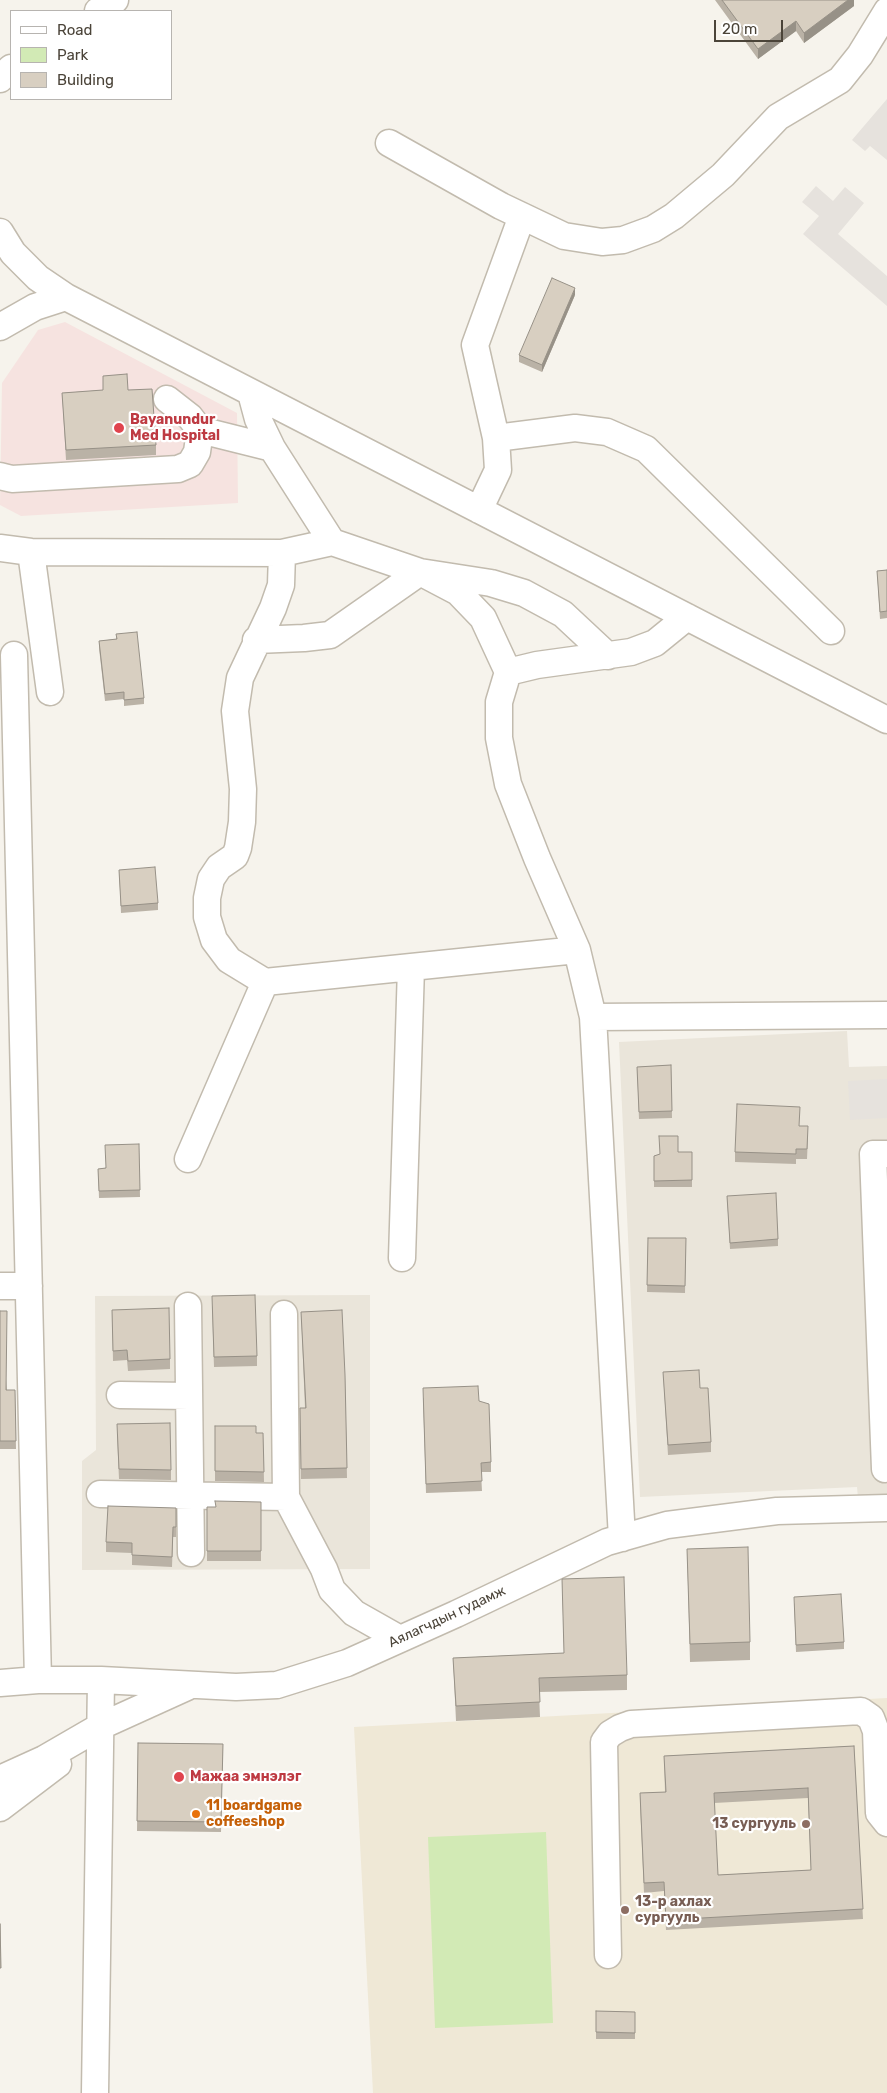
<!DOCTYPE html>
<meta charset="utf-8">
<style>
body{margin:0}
#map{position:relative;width:887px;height:2093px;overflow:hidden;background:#f6f3ec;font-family:Rubik,sans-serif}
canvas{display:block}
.legend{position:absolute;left:10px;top:10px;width:162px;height:90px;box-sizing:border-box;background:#fff;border:1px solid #b7b4b0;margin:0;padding:6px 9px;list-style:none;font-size:15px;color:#4b4439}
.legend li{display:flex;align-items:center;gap:10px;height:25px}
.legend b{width:25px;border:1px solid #b7b4b0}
.scale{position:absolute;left:714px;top:20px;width:69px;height:22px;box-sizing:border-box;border:2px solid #4b4439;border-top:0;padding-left:6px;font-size:15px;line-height:18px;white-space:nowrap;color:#4b4439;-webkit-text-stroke:4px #fff;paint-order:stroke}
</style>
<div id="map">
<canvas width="887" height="2093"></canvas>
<ul class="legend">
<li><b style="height:6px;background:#fff"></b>Road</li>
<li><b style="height:14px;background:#d2eab5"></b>Park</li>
<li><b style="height:14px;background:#d8cfc1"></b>Building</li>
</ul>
<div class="scale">20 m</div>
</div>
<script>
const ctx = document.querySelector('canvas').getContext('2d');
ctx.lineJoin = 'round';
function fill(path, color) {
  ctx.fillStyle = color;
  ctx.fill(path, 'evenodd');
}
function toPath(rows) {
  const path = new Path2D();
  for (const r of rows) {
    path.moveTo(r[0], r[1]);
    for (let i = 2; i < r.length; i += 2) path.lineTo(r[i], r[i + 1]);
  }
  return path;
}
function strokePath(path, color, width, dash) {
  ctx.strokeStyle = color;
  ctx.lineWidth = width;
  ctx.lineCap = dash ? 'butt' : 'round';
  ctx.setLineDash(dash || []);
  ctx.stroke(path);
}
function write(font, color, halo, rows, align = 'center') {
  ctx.font = font + ' Rubik,sans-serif';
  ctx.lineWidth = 4.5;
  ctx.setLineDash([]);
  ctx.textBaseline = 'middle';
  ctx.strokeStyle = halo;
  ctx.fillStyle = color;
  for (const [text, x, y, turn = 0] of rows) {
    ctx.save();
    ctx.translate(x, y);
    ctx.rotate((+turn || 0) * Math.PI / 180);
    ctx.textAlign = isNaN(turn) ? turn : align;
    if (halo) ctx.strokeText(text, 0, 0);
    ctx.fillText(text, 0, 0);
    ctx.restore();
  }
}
const residential = toPath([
 [847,1031,849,1067,887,1066,887,1497,858,1498,857,1487,640,1497,619,1042],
 [370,1295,370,1569,82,1570,82,1461,96,1450,95,1296]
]);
const industrial = toPath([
 [887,99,887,160,870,146,865,151,852,140],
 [816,186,833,201,845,187,864,203,838,234,887,276,887,306,803,234,819,216,802,202],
 [887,1079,887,1118,850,1120,848,1081]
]);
const education = toPath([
 [887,1698,887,2093,373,2093,354,1727]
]);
const medical = toPath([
 [65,322,237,413,238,503,21,516,0,505,2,383,38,330]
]);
const green = toPath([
 [546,1832,553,2023,435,2028,428,1837]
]);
const minor = toPath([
 [98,11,115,0],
 [0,79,11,68],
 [389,143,501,206,564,236,602,242,623,240,653,229,674,216,723,175,778,117,840,80,860,55,887,11],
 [0,232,13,253,38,278,66,297,887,720],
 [0,327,35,307,66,297],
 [251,393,258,419,272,448,332,542],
 [167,399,190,417,200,430],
 [496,438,575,428,607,432,646,449,831,631],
 [0,476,12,479,178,469,190,464,197,452,200,430,272,448],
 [479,510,498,470,496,438,475,345,522,216],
 [0,548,31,552,282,553,332,542,420,572,458,592,483,618,508,672],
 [31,552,50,692],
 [256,640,304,638,330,635,420,572,491,583,524,593,563,614,608,656],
 [14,655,38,1680],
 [577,950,593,1017],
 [265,982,229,960,214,940,207,917,207,898,211,879,219,867,235,856,238,848,242,822,243,789,235,711,240,678,273,608,281,585,282,553],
 [188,1159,265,982,577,950,537,858,508,784,499,738,499,702,508,672,537,665,631,652,655,643,687,617],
 [402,1258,411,967],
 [0,1286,29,1286],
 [188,1306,191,1553],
 [284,1314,286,1497,324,1569,332,1590,354,1613,400,1639],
 [120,1395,189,1396],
 [885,1469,873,1154,887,1154],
 [100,1494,286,1497],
 [622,1538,593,1017,887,1015],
 [0,1683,38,1680,101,1680,236,1687,277,1685,347,1663,456,1614,607,1542,667,1525,777,1511,887,1508],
 [0,1779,44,1759,101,1726,187,1687],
 [0,1808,58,1764],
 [608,1955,604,1742,610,1734,620,1728,631,1724,861,1711,871,1718,876,1731,879,1813,887,1823],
 [95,2093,101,1680]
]);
const wall = toPath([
 [715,0,854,0,854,6,804,43,796,31,758,59],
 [575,295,542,372,519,362,519,355],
 [103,376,128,390,156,445,156,455,66,460,62,393,103,390],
 [887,570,887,618,880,619,877,571],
 [116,634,144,698,144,704,124,706,124,699,105,701,99,648,99,641,116,639],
 [119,870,158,903,158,910,121,913],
 [671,1065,672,1118,639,1119,637,1067],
 [799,1126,808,1136,807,1159,796,1159,796,1164,735,1162,735,1152],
 [139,1144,140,1197,99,1198,98,1169,105,1168],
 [678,1152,692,1152,692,1187,654,1187,654,1156],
 [727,1196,778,1239,778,1246,730,1249],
 [648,1238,686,1238,685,1293,647,1292],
 [212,1306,257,1356,257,1366,214,1367],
 [112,1310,170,1359,170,1369,128,1371,127,1360,113,1361],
 [0,1311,7,1390,15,1390,16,1449,0,1449],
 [301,1312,345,1375,347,1478,301,1479,300,1408,305,1408],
 [663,1372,700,1388,711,1442,711,1452,668,1455],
 [423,1398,479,1401,491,1462,491,1472,481,1472,482,1491,426,1493],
 [215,1426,256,1433,263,1433,264,1482,215,1481],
 [117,1434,171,1470,171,1480,119,1479],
 [261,1502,261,1561,207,1561,207,1507,216,1507],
 [176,1508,176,1537,173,1537,172,1567,132,1565,132,1553,106,1552,106,1542],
 [687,1549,750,1642,750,1660,690,1662],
 [562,1579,627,1675,627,1690,539,1692,540,1717,456,1721,453,1658,564,1653],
 [794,1603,844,1642,844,1649,796,1652],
 [138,1743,223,1744,221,1832,137,1831],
 [854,1746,863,1919,666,1930,664,1891,644,1893,640,1803,640,1793,665,1792,664,1756],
 [808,1798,811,1870,718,1875,714,1803],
 [596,2011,635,2012,635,2039,596,2039]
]);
const shadedWall = toPath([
 [848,0,854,0,854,6,804,43,804,33],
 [796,21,796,31,758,59,758,49],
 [575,288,575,295,542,372,542,365]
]);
const building = toPath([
 [722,0,848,0,804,33,796,21,758,49,722,0],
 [552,278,575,288,542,365,519,355,552,278],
 [127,374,128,390,152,389,156,445,66,450,62,393,103,390,103,376,127,374],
 [887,570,887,611,880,612,877,571,887,570],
 [137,632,144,698,124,700,124,692,105,694,99,641,117,639,116,634,137,632],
 [155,867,158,903,121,906,119,870,155,867],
 [671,1065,672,1111,639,1112,637,1067,671,1065],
 [737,1104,800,1107,799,1126,808,1126,807,1149,796,1149,796,1154,735,1152,737,1104],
 [659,1136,678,1136,678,1152,692,1152,692,1180,654,1181,654,1156,660,1154,659,1136],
 [139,1144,140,1190,99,1191,98,1169,106,1168,105,1145,139,1144],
 [776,1193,778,1239,730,1243,727,1196,776,1193],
 [648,1238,686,1238,685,1286,647,1285,648,1238],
 [255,1295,257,1356,214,1357,212,1296,255,1295],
 [169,1308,170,1359,128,1361,127,1350,113,1351,112,1310,169,1308],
 [342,1310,345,1375,347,1468,301,1469,300,1408,306,1408,301,1312,342,1310],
 [0,1311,7,1311,6,1390,15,1390,16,1441,0,1441,0,1311],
 [699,1370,700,1388,708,1388,711,1442,668,1445,663,1372,699,1370],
 [478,1386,479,1401,489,1404,491,1462,481,1463,482,1481,426,1484,423,1388,478,1386],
 [170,1423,171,1470,119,1469,117,1424,170,1423],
 [215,1426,256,1426,256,1433,263,1433,264,1472,215,1471,215,1426],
 [215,1501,261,1502,261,1551,207,1551,207,1507,216,1507,215,1501],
 [108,1506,176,1508,176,1527,173,1527,172,1557,132,1555,132,1543,106,1542,108,1506],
 [748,1547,750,1642,690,1644,687,1549,748,1547],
 [624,1577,627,1675,539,1678,540,1702,456,1706,453,1658,564,1653,562,1579,624,1577],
 [841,1594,844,1642,796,1645,794,1597,841,1594],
 [138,1743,223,1744,221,1822,137,1821,138,1743],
 [854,1746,863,1909,666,1920,664,1882,644,1883,640,1793,666,1792,664,1756,854,1746],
 [808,1788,811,1870,718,1875,714,1793,808,1788],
 [0,1924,1,1968,0,1968,0,1924],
 [596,2011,635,2012,635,2033,596,2032,596,2011]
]);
const markers = [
 [119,428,6,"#e0444e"],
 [179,1777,6,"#e0444e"],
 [196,1814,5,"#e8710a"],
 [806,1824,5,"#8d6e63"],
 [625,1910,5,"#8d6e63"]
];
const healthNames = [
 ["Bayanundur",130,420],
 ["Med Hospital",130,436],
 ["Maжаа эмнэлэг",190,1777]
];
const streetNames = [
 ["Аялагчдын гудамж",447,1617,-25]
];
const foodNames = [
 ["11 boardgame",206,1806],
 ["coffeeshop",206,1822]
];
const educationNames = [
 ["13 сургууль",796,1824],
 ["13-р ахлах",635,1902,"left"],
 ["сургууль",635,1918,"left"]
];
fill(residential, '#eae5da');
fill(industrial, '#e6e2dd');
fill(education, '#efe8d6');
fill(medical, '#f6e3e0');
fill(green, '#d2eab5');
strokePath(minor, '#c2bbae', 29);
strokePath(minor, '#fff', 26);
fill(wall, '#bab2a6');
fill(shadedWall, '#979187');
fill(building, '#d8cfc1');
strokePath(building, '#979187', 1);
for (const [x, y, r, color] of markers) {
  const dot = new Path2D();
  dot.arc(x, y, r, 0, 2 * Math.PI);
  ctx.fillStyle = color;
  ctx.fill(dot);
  strokePath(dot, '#fff', 2);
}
write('bold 14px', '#be3a42', '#fff', healthNames, 'left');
write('14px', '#4b4439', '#fff', streetNames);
write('bold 14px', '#c56008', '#fff', foodNames, 'left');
write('bold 14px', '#785e54', '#fff', educationNames, 'right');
</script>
